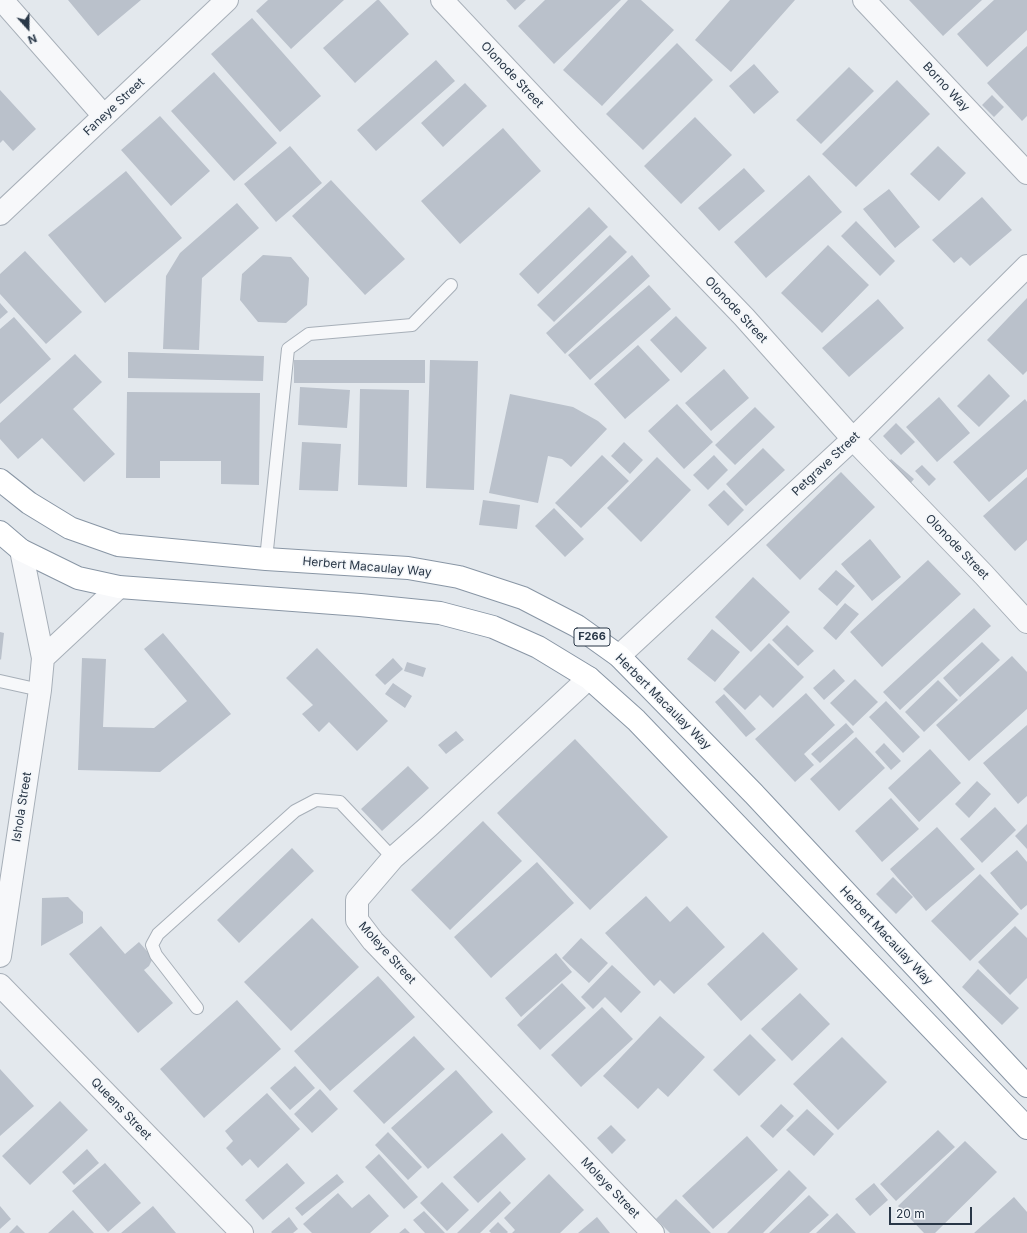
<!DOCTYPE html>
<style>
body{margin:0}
#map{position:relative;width:1027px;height:1233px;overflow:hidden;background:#e3e8ed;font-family:Inter,sans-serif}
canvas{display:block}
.north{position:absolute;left:8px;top:8px;width:40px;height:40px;-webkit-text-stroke:3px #f3f6f9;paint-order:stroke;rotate:159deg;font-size:11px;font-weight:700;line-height:16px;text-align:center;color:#293747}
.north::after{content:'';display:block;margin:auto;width:14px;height:18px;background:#293747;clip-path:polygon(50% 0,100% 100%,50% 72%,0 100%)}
.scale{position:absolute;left:889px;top:1207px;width:83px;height:18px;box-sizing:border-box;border:2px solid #293747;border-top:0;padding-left:5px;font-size:12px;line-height:14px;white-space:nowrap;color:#293747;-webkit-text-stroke:3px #f3f6f9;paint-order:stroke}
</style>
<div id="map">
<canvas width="1027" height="1233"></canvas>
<div class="north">N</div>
<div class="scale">20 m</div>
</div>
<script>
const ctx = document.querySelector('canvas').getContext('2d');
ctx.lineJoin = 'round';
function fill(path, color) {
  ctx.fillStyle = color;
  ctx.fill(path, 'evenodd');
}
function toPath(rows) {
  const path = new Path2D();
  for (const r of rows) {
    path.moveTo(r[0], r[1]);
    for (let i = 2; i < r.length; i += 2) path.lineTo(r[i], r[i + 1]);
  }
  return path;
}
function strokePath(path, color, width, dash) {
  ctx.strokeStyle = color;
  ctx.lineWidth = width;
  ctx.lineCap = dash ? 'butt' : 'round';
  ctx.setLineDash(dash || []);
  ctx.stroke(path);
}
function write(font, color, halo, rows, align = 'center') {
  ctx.font = font + ' Inter,sans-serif';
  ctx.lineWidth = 3;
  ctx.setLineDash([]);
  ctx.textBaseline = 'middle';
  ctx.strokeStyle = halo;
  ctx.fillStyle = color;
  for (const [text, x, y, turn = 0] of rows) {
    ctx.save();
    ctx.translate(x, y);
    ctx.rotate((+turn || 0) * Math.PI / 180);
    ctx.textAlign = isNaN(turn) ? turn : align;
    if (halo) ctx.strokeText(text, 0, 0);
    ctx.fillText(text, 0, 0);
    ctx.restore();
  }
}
const building = toPath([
 [68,0,141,0,98,36],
 [268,0,344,0,291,49,256,11],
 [377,0,379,0,409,34,355,83,323,48],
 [506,0,526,0,515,10],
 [545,0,621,0,554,64,518,26],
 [628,0,641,0,674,30,602,106,563,70],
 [730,0,795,0,731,72,695,40],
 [909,0,982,0,943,36],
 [994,0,1027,0,1027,30,987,67,957,34],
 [252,18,321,96,280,132,211,54],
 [677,43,713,80,643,150,606,114],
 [1027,46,1027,116,1022,121,987,83],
 [436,60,455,81,376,151,357,130],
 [754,64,779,92,754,114,729,86],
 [849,67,874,91,821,144,796,120],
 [214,72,277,143,234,181,171,111],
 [897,80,930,114,856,187,822,154],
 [465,83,487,106,443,147,421,123],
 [0,90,36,129,13,151,3,140,0,143],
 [992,95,1004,107,994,117,982,105],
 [160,116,210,171,171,206,121,150],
 [695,117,732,155,681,204,644,166],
 [503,128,541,171,460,244,421,201],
 [290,146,322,183,276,222,244,184],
 [938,146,966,173,939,201,910,174],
 [744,168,765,191,719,231,698,208],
 [126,171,182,238,105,303,48,235],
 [809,175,842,212,766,278,734,242],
 [331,180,405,259,365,295,292,216],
 [889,189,920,227,895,248,863,209],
 [982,197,1012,230,970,266,961,257,954,263,932,240],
 [237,203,259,228,202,278,199,350,163,349,166,276,180,253],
 [589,207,608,227,538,294,519,274],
 [856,221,895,261,880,276,841,236],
 [610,235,627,252,554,322,537,305],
 [828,245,869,285,822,333,781,293],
 [25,251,82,312,46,344,0,294,0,274],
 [263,255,291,257,309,278,307,305,286,323,258,322,240,300,242,274],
 [632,255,650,276,565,354,546,333],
 [649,285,671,309,590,380,568,355],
 [1027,298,1027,371,1023,375,987,340],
 [878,299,904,328,849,377,822,348],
 [0,303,8,312,0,319],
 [676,316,707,348,681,373,650,340],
 [14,317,51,359,0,404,0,329],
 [638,345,670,380,625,419,594,384],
 [128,352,264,356,263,381,128,378],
 [75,354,102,382,73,409,115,454,84,482,42,438,18,459,0,439,0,423],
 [294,360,425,360,425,383,294,383],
 [430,360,478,361,474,490,426,488],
 [724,369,749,398,711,431,685,403],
 [989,374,1010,396,979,427,957,406],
 [300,387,350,390,347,428,298,425],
 [360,389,409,390,407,487,358,485],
 [127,392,260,393,259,485,221,484,221,461,160,461,160,478,126,478],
 [510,394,573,407,598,421,607,429,571,467,562,459,548,456,538,503,489,493],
 [939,397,970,433,937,462,906,427],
 [1025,399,1027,402,1027,469,989,502,953,462],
 [677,404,713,442,684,469,648,431],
 [755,407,775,427,735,465,715,445],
 [896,423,915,442,901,455,883,436],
 [302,442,341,444,338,491,299,490],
 [624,442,643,460,630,474,611,456],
 [763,448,785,470,746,506,726,484],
 [602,455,629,481,581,528,555,503],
 [714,455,728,470,708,490,693,475],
 [657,457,691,490,641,542,607,508],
 [891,459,914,479,909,485,886,465],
 [922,465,936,479,929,486,915,471],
 [841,472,875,507,800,580,766,545],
 [1027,477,1027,540,1015,551,983,516],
 [724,490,744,510,728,526,708,505],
 [483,500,520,505,517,529,479,525],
 [554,508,584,539,565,557,535,526],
 [870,539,901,577,872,601,841,564],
 [928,560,961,594,882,667,850,632],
 [836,570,855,586,837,606,818,589],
 [753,577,790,612,751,652,715,617],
 [845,603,859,614,836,640,823,628],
 [974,608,991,626,900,710,883,692],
 [787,625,814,651,798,666,772,640],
 [712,629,740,652,715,682,687,659],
 [0,632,4,633,1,660,0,659],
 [163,633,231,714,160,772,78,770,82,658,106,659,103,727,154,728,187,701,144,649],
 [982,642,1000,660,960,697,943,678],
 [769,643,804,677,773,708,760,695,745,710,723,689],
 [317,648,388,721,357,751,329,722,319,732,302,714,313,705,286,678],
 [1012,656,1027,672,1027,709,969,761,936,725],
 [393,658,403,669,385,685,375,675],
 [407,662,426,668,423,677,404,671],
 [834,669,845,681,824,700,813,688],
 [855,679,878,702,853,726,830,703],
 [938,680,958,700,924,732,905,712],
 [393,683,412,696,405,708,385,694],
 [806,693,835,725,804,754,814,765,795,782,755,739],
 [724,694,756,729,746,737,715,702],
 [886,701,920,737,903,753,869,717],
 [846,723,854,732,820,763,811,754],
 [1027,725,1027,796,1018,804,983,763],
 [456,731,464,740,446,754,438,745],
 [856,737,885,768,839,811,810,779],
 [575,739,668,837,590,910,497,813],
 [884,743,901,761,891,770,875,752],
 [930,749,961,783,919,822,888,788],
 [408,766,429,788,382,831,361,809],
 [977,781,991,794,969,818,955,804],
 [891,798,919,829,882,862,855,831],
 [995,807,1016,830,982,863,960,839],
 [483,821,522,861,450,930,411,890],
 [1027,824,1027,849,1015,836],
 [937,827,975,869,926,911,890,869],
 [292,848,314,871,239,943,217,920],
 [1017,850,1027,862,1027,905,1021,910,990,873],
 [537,862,574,903,491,978,454,937],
 [980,874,1019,914,970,961,931,921],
 [893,877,913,897,896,914,876,894],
 [646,896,670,922,687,906,725,947,674,994,660,980,654,986,605,933],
 [68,897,83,912,83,923,41,946,42,898],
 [312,918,359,967,291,1031,244,982],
 [101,926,125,954,139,942,153,958,149,966,144,970,173,1003,138,1033,69,954],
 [1015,926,1027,938,1027,978,1010,995,978,962],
 [763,932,798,969,741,1021,707,984],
 [581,938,608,963,589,983,562,958],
 [556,953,572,972,521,1017,505,998],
 [612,965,641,992,621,1013,605,997,593,1009,581,997],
 [978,969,1019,1008,1002,1025,962,987],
 [378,976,415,1017,330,1091,294,1051],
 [562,983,586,1008,540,1050,517,1025],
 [800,993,830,1024,792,1061,761,1029],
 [237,1000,281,1049,204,1118,160,1069],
 [602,1007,633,1039,581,1087,551,1055],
 [660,1016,705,1057,668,1097,658,1088,638,1109,603,1076],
 [750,1034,776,1060,739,1096,713,1070],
 [414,1036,445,1069,384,1124,353,1091],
 [842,1037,887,1082,838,1130,793,1084],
 [295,1066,315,1088,290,1110,270,1088],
 [0,1069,34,1106,0,1136],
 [456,1070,493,1112,428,1169,391,1128],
 [320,1089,338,1109,312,1133,294,1114],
 [267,1093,300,1129,258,1168,250,1159,242,1166,226,1148,233,1141,225,1131],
 [60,1101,88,1130,30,1185,2,1156],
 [781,1104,794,1116,773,1138,760,1126],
 [807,1109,834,1134,814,1156,786,1130],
 [611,1125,626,1140,612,1154,597,1138],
 [938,1130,955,1147,896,1201,880,1184],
 [388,1132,422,1167,408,1180,375,1145],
 [502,1133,526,1159,478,1203,453,1177],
 [747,1136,778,1170,713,1229,682,1196],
 [965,1141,997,1172,935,1233,924,1233,898,1206],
 [87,1149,99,1163,74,1185,62,1172],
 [379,1154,418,1197,404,1209,365,1167],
 [105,1163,141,1203,108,1232,72,1191],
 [287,1163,305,1183,263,1220,245,1200],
 [789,1170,807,1188,763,1233,727,1233],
 [337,1174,344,1182,302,1216,295,1208],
 [549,1174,584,1210,560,1233,512,1233,515,1230,504,1218],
 [442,1182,469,1210,447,1231,420,1203],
 [874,1183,888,1200,870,1216,855,1199],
 [500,1191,511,1203,480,1233,457,1233],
 [338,1193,352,1208,369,1194,389,1216,370,1233,312,1233,303,1224],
 [809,1195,829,1215,809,1233,769,1233],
 [1014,1197,1027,1212,1027,1233,974,1233],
 [676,1199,711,1233,670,1233,656,1219],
 [0,1206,11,1219,0,1229],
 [153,1206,176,1233,121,1233],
 [73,1210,94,1233,48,1233],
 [424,1211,445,1233,425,1233,413,1220],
 [837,1213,856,1233,816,1233],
 [289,1217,298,1229,293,1233,272,1233,271,1232],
 [597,1217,610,1233,578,1233],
 [498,1222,508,1232,507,1233,491,1233,489,1231],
 [17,1225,25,1233,9,1233],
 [405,1228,410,1233,399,1233]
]);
const service = toPath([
 [266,559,288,349,309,334,412,325,451,285],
 [0,681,40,690],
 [197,1008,156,955,152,945,158,934,295,811,316,800,340,802,393,858]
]);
const minor = toPath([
 [2,0,104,116],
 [442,0,570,136,744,317,853,439,984,575,1027,622],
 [864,0,1027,173],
 [0,214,227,0],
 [619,656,853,439,1027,266],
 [43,658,119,587],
 [589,678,428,827,393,858,357,900,357,920,373,941,653,1233],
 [0,956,40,690,43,658,21,550],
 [0,985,242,1233]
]);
const trunk = toPath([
 [0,480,29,503,70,528,118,545,266,559,408,568,459,577,523,598,577,626,619,656,754,794,1027,1086],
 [0,532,21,550,78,578,119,587,360,605,440,613,493,627,538,647,589,678,636,720,1027,1128]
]);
const shields = [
 [592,637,36]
];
const shieldNames = [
 ["F266",592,637]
];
const streetNames = [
 ["Olonode Street",512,75,47],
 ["Borno Way",946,87,47],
 ["Faneye Street",114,107,-43],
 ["Olonode Street",736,310,47],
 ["Petgrave Street",826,464,-43],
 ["Olonode Street",957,547,46],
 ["Herbert Macaulay Way",367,567,5],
 ["Herbert Macaulay Way",663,702,45],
 ["Ishola Street",22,807,-81],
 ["Herbert Macaulay Way",886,936,47],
 ["Moleye Street",387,953,48],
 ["Queens Street",121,1109,46],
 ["Moleye Street",610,1188,46]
];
fill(building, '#bac1cb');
strokePath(service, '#a7afb8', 14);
strokePath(minor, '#a7afb8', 24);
strokePath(trunk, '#8996a5', 24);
strokePath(service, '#f7f8fa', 12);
strokePath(minor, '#f7f8fa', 22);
strokePath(trunk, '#fff', 22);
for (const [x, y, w] of shields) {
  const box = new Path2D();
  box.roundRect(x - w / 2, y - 9, w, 18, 3);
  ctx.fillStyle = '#f3f6f9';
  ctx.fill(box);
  strokePath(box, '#293747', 1);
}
write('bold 11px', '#293747', null, shieldNames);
write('12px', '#293747', '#f3f6f9', streetNames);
</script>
